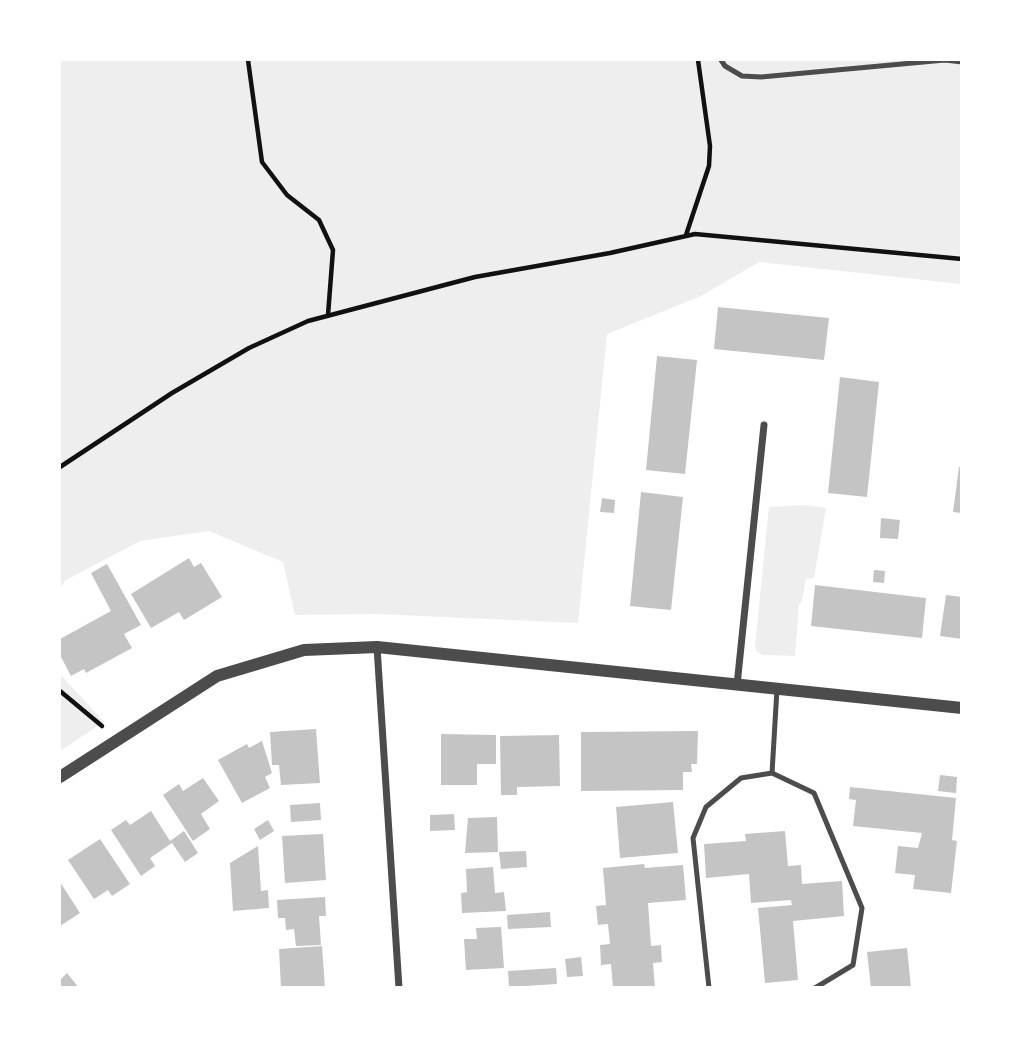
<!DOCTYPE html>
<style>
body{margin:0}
#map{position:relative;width:1021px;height:1047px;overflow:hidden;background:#fff;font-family:"PT Sans Narrow",sans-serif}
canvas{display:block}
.frame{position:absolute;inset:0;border:61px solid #fff;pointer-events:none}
</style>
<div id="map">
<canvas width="1021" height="1047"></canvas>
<div class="frame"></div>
</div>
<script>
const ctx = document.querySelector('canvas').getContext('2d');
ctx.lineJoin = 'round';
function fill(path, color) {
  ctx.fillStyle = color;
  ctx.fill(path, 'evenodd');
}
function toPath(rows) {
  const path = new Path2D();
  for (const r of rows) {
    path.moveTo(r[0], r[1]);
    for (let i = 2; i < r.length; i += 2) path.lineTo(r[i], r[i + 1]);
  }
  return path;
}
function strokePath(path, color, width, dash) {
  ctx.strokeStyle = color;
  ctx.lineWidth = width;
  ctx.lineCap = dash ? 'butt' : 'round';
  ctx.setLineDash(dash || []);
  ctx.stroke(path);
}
const green = toPath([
 [60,60,961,60,961,284,759,262,701,296,607,334,578,623,376,614,295,615,283,562,209,531,140,541,66,580,60,588],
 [805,505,826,508,814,578,806,579,802,600,799,605,795,656,763,655,756,651,755,646,769,507],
 [60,674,104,722,60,751]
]);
const building = toPath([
 [718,307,829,318,824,360,714,349],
 [657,356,697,360,685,474,646,470],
 [840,377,879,382,867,497,828,493],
 [959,467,962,467,962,513,953,512],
 [641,492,683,497,671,610,630,606],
 [602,498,615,500,614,513,600,512],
 [881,518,900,520,898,539,880,538],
 [189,558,194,567,201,563,222,597,184,620,179,612,151,628,131,594],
 [107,564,141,625,124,634,132,648,86,673,84,669,71,676,60,655,60,639,111,611,91,573],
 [874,570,885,571,884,583,873,582],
 [815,585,926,598,922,638,811,626],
 [946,595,962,597,962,639,940,636],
 [316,729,320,783,281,785,279,765,272,765,270,732],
 [698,731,697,764,691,764,692,772,683,772,683,790,581,791,581,732],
 [441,734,496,735,496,764,477,764,477,785,441,785],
 [559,735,560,786,517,787,517,795,501,795,500,736],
 [262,741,272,773,265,777,270,788,242,803,218,760,247,744,249,748],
 [940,775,957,777,956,793,938,791],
 [203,778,219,801,201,814,210,829,193,841,163,795,179,784,183,791],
 [850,787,956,798,952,840,957,841,951,893,913,889,915,875,895,873,898,846,918,848,922,833,853,826,856,800,849,799],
 [673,802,678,853,620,858,616,807],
 [320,803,321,820,291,822,290,805],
 [151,811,170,841,184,831,198,853,185,862,172,843,150,858,155,866,141,876,111,830,126,820,130,825],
 [454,814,455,830,430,831,430,815],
 [497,817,498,852,465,853,468,818],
 [268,820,274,831,260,840,254,829],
 [785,831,788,866,801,865,802,884,842,881,844,916,793,921,798,980,765,983,758,908,792,905,791,900,751,903,749,874,706,878,704,844,746,841,745,834],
 [323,834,326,880,285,883,282,836],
 [100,839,130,884,112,896,108,890,94,899,68,860],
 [258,846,261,891,268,890,269,908,233,911,230,863],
 [526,851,527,867,501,869,499,852],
 [644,864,645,868,683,865,686,900,648,903,651,946,661,945,662,962,653,963,655,988,613,988,611,964,601,965,600,945,610,944,608,924,598,925,596,906,606,905,603,868],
 [493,867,495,893,504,892,506,911,462,913,461,893,467,892,466,869],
 [60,882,80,913,60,926],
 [325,897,326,916,319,916,321,945,296,946,294,929,286,930,285,918,278,918,277,900],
 [550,912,551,927,508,929,507,915],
 [501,927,504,968,466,970,464,939,477,939,476,928],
 [322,946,325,988,281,988,279,949],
 [907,948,911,988,871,988,867,952],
 [581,957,583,976,567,977,565,959],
 [556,968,557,984,509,987,508,971],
 [67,973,79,988,60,988,60,980]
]);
const path = toPath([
 [248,60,262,162,287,195,319,220,333,250,328,315],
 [686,235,709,166,710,146,698,60],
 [60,467,172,393,249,348,308,321,475,277,610,253,695,234,962,259],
 [60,691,102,726]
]);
const service = toPath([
 [721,60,725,66,742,76,761,77,945,60,962,62],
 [772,773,777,689],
 [709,988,693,838,706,807,741,778,772,773,814,793,862,908,853,965,815,988]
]);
const minor = toPath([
 [377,647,399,988],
 [737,685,764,425]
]);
const tertiary = toPath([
 [60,777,217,676,304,650,377,647,962,708]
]);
fill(green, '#eee');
fill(building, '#c4c4c4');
strokePath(path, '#111', 4.5);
strokePath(service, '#4c4c4c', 5);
strokePath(minor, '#4c4c4c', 7);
strokePath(tertiary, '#4c4c4c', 12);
</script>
